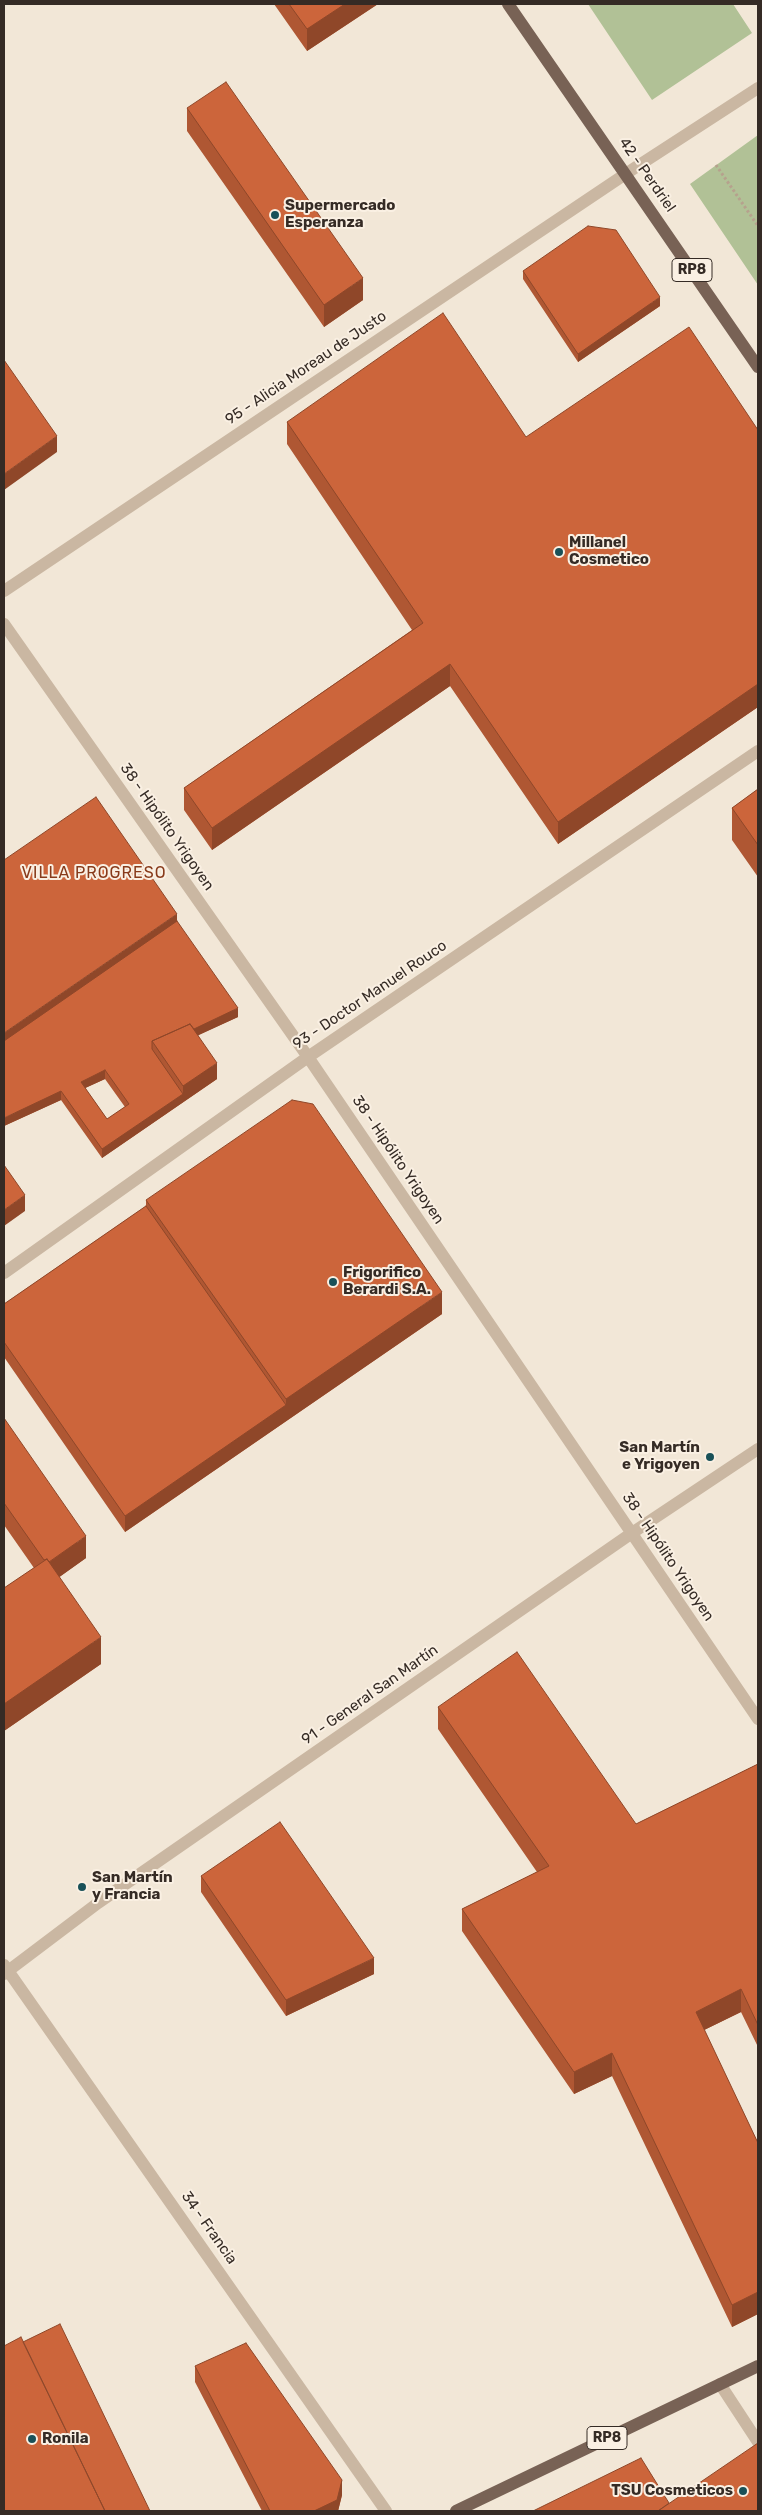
<!DOCTYPE html>
<meta charset="utf-8">
<style>
body{margin:0}
#map{position:relative;width:762px;height:2515px;overflow:hidden;background:#f2e7d7;font-family:Rubik,sans-serif}
canvas{display:block}
.frame{position:absolute;inset:0;border:5px solid #352b25;pointer-events:none}
</style>
<div id="map">
<canvas width="762" height="2515"></canvas>
<div class="frame"></div>
</div>
<script>
const ctx = document.querySelector('canvas').getContext('2d');
ctx.lineJoin = 'round';
function fill(path, color) {
  ctx.fillStyle = color;
  ctx.fill(path, 'evenodd');
}
function toPath(rows) {
  const path = new Path2D();
  for (const r of rows) {
    path.moveTo(r[0], r[1]);
    for (let i = 2; i < r.length; i += 2) path.lineTo(r[i], r[i + 1]);
  }
  return path;
}
function strokePath(path, color, width, dash) {
  ctx.strokeStyle = color;
  ctx.lineWidth = width;
  ctx.lineCap = dash ? 'butt' : 'round';
  ctx.setLineDash(dash || []);
  ctx.stroke(path);
}
function write(font, color, halo, rows, align = 'center') {
  ctx.font = font + ' Rubik,sans-serif';
  ctx.lineWidth = 4;
  ctx.setLineDash([]);
  ctx.textBaseline = 'middle';
  ctx.strokeStyle = halo;
  ctx.fillStyle = color;
  for (const [text, x, y, turn = 0] of rows) {
    ctx.save();
    ctx.translate(x, y);
    ctx.rotate((+turn || 0) * Math.PI / 180);
    ctx.textAlign = isNaN(turn) ? turn : align;
    if (halo) ctx.strokeText(text, 0, 0);
    ctx.fillText(text, 0, 0);
    ctx.restore();
  }
}
const green = toPath([
 [588,4,733,4,752,33,652,100],
 [758,135,758,285,690,184]
]);
const path = toPath([
 [716,165,758,226]
]);
const service = toPath([
 [720,2384,758,2442]
]);
const minor = toPath([
 [4,591,627,173,758,88],
 [4,624,308,1057,758,1719],
 [4,1273,308,1057,758,751],
 [4,1965,386,2511],
 [4,1974,98,1903,632,1533,758,1449]
]);
const primary = toPath([
 [508,4,758,367],
 [456,2511,758,2366]
]);
const wall = toPath([
 [274,4,378,4,307,51],
 [187,108,363,300,324,327,187,131],
 [523,271,660,306,578,362,523,279],
 [287,422,526,437,758,430,758,707,558,844,450,686,212,850,184,810,184,788,412,630,287,444],
 [758,789,758,877,732,840,732,808],
 [177,921,238,1017,198,1035,217,1079,102,1158,61,1100,4,1126],
 [105,1079,125,1107,107,1119,85,1088],
 [146,1200,442,1314,125,1532,4,1357,4,1304,146,1206],
 [4,1418,86,1558,59,1577,101,1664,4,1731,4,1588,34,1568,4,1525],
 [438,1707,636,1824,758,1764,758,2047,741,2012,704,2030,758,2143,758,2314,732,2327,612,2076,574,2094,462,1931,462,1909,537,1872,438,1729],
 [201,1876,374,1974,286,2016,201,1892],
 [195,2366,342,2495,338,2511,262,2511,195,2382]
]);
const shadedWall = toPath([
 [345,4,378,4,307,51,307,29],
 [363,278,363,300,324,327,324,305],
 [660,297,660,306,578,362,578,354],
 [57,436,57,452,4,490,4,474],
 [450,664,450,686,212,850,212,828],
 [758,684,758,707,558,844,558,822],
 [177,914,177,930,4,1049,4,1033],
 [238,1008,238,1017,160,1053,156,1047],
 [217,1063,217,1079,102,1158,102,1149,183,1094,183,1086],
 [105,1070,105,1079,81,1090,81,1082],
 [61,1091,61,1100,4,1126,4,1118],
 [25,1195,25,1211,4,1226,4,1210],
 [442,1292,442,1314,125,1532,125,1516,286,1405,286,1399],
 [86,1536,86,1558,47,1586,47,1564],
 [101,1637,101,1664,4,1731,4,1704],
 [374,1958,374,1974,286,2016,286,2000],
 [741,1989,741,2012,696,2034,696,2012],
 [612,2053,612,2076,574,2094,574,2072],
 [758,2292,758,2314,732,2327,732,2305],
 [342,2480,342,2495,338,2511,314,2511]
]);
const building = toPath([
 [289,4,345,4,307,29,289,4],
 [226,82,363,278,324,305,187,108,226,82],
 [588,226,616,230,660,297,578,354,523,271,588,226],
 [443,313,526,437,689,327,758,430,758,684,558,822,450,664,212,828,184,788,423,623,287,422,443,313],
 [4,360,57,436,4,474,4,360],
 [758,789,758,845,732,808,758,789],
 [96,797,177,914,4,1033,4,860,96,797],
 [177,921,238,1008,194,1029,190,1024,152,1041,152,1049,183,1094,102,1149,61,1091,4,1118,4,1041,177,921],
 [105,1070,129,1104,107,1119,81,1082,105,1070],
 [190,1024,217,1063,183,1086,152,1041,190,1024],
 [292,1100,313,1104,442,1292,286,1399,146,1200,292,1100],
 [4,1165,25,1195,4,1210,4,1165],
 [146,1206,286,1405,125,1516,4,1342,4,1304,146,1206],
 [4,1418,86,1536,49,1562,47,1559,44,1560,4,1503,4,1418],
 [47,1559,101,1637,4,1704,4,1588,47,1559],
 [517,1652,636,1824,758,1764,758,2025,741,1989,696,2012,758,2143,758,2292,732,2305,612,2053,574,2072,462,1909,549,1866,438,1707,517,1652],
 [280,1822,374,1958,286,2000,201,1876,280,1822],
 [60,2324,150,2511,105,2511,23,2342,60,2324],
 [21,2337,105,2511,4,2511,4,2346,21,2337],
 [246,2343,342,2480,337,2500,314,2511,270,2511,195,2366,246,2343],
 [758,2443,758,2511,658,2511,758,2443],
 [641,2458,669,2503,658,2511,533,2511,641,2458]
]);
const markers = [
 [275,215,5,"#195158"],
 [559,552,5,"#195158"],
 [333,1282,5,"#195158"],
 [710,1457,5,"#195158"],
 [82,1887,5,"#195158"],
 [32,2439,5,"#195158"],
 [743,2491,5,"#195158"]
];
const shields = [
 [692,270,40],
 [607,2438,40]
];
const shieldNames = [
 ["RP8",692,270],
 ["RP8",607,2438]
];
const streetNames = [
 ["42 - Perdriel",647,175,55],
 ["95 - Alicia Moreau de Justo",306,368,-34],
 ["38 - Hipólito Yrigoyen",167,827,55],
 ["93 - Doctor Manuel Rouco",370,995,-34],
 ["38 - Hipólito Yrigoyen",398,1160,56],
 ["38 - Hipólito Yrigoyen",668,1557,56],
 ["91 - General San Martín",370,1695,-35],
 ["34 - Francia",209,2228,55]
];
const poiNames = [
 ["Supermercado",285,206],
 ["Esperanza",285,223],
 ["Millanel",569,543],
 ["Cosmetico",569,560],
 ["Frigorifico",343,1273],
 ["Berardi S.A.",343,1290],
 ["San Martín",700,1448,"right"],
 ["e Yrigoyen",700,1465,"right"],
 ["San Martín",92,1878],
 ["y Francia",92,1895],
 ["Ronila",42,2439],
 ["TSU Cosmeticos",733,2491,"right"]
];
const neighbourhoodNames = [
 ["VILLA PROGRESO",94,873]
];
fill(green, '#b1c196');
strokePath(path, '#b6a18d', 3, [2.5, 2.5]);
strokePath(service, '#cab7a2', 12);
strokePath(minor, '#cab7a2', 12);
strokePath(primary, '#786255', 12);
fill(wall, '#af5733');
fill(shadedWall, '#8f4729');
fill(building, '#cc653b');
strokePath(building, '#8f4729', 1);
for (const [x, y, r, color] of markers) {
  const dot = new Path2D();
  dot.arc(x, y, r, 0, 2 * Math.PI);
  ctx.fillStyle = color;
  ctx.fill(dot);
  strokePath(dot, '#faf0e3', 2);
}
for (const [x, y, w] of shields) {
  const box = new Path2D();
  box.roundRect(x - w / 2, y - 11.5, w, 23, 4);
  ctx.fillStyle = '#faf0e3';
  ctx.fill(box);
  strokePath(box, '#352b25', 1);
}
write('bold 14px', '#352b25', null, shieldNames);
write('15px', '#352b25', '#faf0e3', streetNames);
write('bold 15px', '#352b25', '#faf0e3', poiNames, 'left');
ctx.letterSpacing = '1px';
write('16px', '#883a1a', '#faf0e3', neighbourhoodNames);
ctx.letterSpacing = '0px';
</script>
